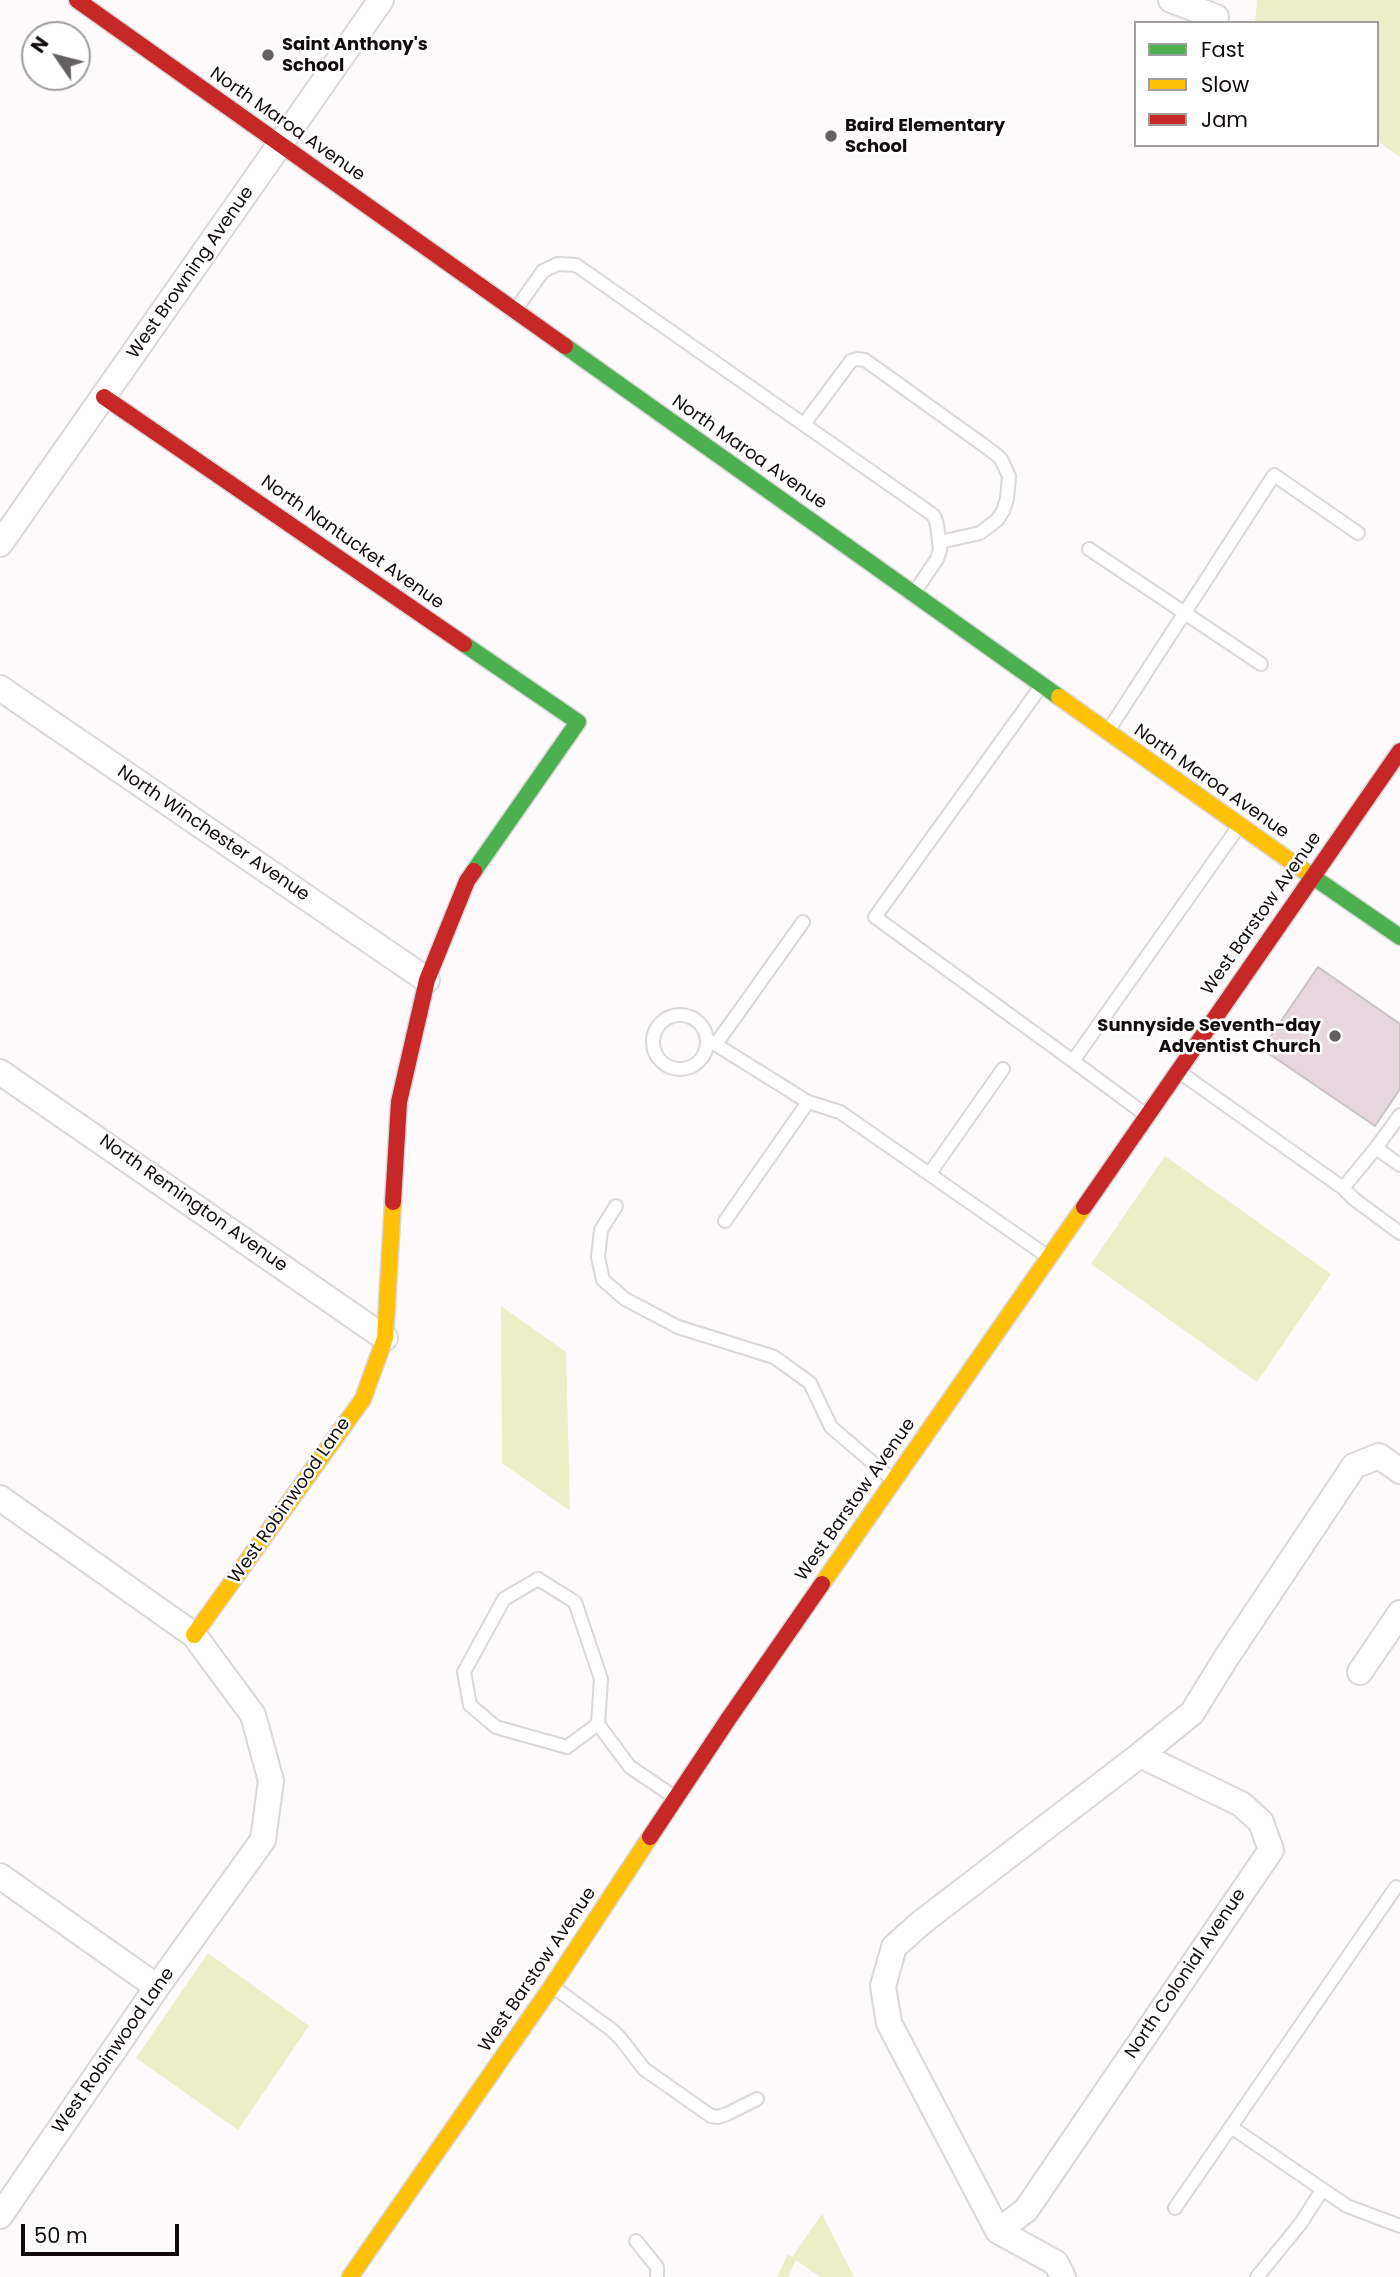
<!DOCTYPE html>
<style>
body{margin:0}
#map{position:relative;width:1400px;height:2277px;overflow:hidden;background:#fcfafb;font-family:Poppins,sans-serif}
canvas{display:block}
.legend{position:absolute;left:1134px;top:21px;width:245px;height:126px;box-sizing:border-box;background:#fff;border:2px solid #a09d9f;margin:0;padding:9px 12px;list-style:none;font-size:21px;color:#120b0e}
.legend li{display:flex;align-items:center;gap:14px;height:35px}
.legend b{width:35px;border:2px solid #a09d9f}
.north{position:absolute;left:21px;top:21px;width:70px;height:70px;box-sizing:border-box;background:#fff;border:2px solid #a09d9f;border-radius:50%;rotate:305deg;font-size:19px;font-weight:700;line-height:28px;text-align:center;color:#120b0e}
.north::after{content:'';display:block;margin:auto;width:24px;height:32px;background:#645f61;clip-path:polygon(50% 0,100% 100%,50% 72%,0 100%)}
.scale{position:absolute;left:21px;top:2224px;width:158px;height:32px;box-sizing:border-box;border:4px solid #120b0e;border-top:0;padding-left:9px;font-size:21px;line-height:24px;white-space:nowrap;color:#120b0e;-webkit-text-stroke:5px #fff;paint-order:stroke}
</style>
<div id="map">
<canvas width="1400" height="2277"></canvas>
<ul class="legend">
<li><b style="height:9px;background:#4caf50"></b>Fast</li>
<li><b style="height:9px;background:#ffc107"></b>Slow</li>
<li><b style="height:9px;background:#c62828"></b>Jam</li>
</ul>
<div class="north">N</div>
<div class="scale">50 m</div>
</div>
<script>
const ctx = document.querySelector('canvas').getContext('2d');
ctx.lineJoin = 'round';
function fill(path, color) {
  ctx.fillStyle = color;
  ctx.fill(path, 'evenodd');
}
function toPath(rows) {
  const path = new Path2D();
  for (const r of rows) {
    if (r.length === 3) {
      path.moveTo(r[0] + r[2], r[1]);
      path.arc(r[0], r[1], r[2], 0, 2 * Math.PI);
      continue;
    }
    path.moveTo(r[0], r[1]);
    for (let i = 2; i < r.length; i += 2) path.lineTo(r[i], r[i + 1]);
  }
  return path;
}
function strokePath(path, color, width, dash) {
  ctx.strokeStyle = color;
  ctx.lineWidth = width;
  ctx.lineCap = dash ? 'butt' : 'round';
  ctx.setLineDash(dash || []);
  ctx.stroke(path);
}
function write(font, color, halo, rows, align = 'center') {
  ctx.font = font + ' Poppins,sans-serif';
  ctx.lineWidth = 5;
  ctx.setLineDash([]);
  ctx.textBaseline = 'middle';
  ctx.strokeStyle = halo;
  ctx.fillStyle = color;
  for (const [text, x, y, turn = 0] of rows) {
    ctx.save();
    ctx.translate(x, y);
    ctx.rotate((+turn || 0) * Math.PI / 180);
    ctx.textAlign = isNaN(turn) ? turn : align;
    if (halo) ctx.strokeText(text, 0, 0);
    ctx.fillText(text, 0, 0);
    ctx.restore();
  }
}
const green = toPath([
 [1257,0,1400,0,1400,157,1377,141,1377,23,1255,23],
 [1165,1156,1331,1274,1257,1382,1091,1264],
 [501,1306,566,1352,570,1511,502,1463],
 [208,1953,309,2026,238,2130,136,2058],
 [822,2214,854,2277,820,2277,796,2260,788,2277,777,2277,788,2254,792,2257]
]);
const building = toPath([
 [1318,967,1400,1024,1400,1089,1375,1126,1262,1049,1318,967]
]);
const lane = toPath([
 [516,309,543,271,558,264,576,265,926,510,934,516,937,524,940,550,937,559,914,593],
 [804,424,851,361,857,359,865,360,993,452,1001,459,1009,476,1007,499,1003,511,997,520,980,533,940,542],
 [1089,549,1261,664],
 [1042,685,875,917,1073,1061,1239,826],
 [1108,731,1274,475,1358,533],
 [680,1042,27],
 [707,1039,808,1102,840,1112,1047,1256],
 [716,1044,803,922],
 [1073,1061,1146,1115],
 [1178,1071,1343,1188,1354,1199,1400,1233],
 [1376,1148,1400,1115],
 [930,1173,1003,1069],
 [1343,1188,1376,1148,1400,1165],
 [616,1206,601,1230,598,1257,603,1280,625,1299,678,1327,774,1357,810,1383,831,1427,893,1480],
 [725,1221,808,1102],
 [538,1579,575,1602,601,1679,598,1724,567,1747,496,1727,470,1705,464,1672,504,1599,538,1579],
 [598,1724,630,1767,676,1798],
 [552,1986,612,2030,621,2039,644,2069,711,2116,718,2117,727,2114,757,2099],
 [1231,2127,1347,2206,1400,2226],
 [1175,2208,1396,1887],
 [636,2241,657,2267,657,2277],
 [1257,2277,1301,2223,1322,2190]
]);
const street = toPath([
 [1171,0,1216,17],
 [0,544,381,0],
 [0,688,427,980],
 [0,1072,385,1338],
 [0,1498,194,1635,253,1715,271,1781,263,1840,157,1987,0,2216],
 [1360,1672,1400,1613],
 [0,1876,157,1987],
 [998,2231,1026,2210,1271,1850,1261,1822,1241,1804,1140,1755],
 [1063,2277,1056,2263,998,2231,889,2023,883,1986,894,1947,922,1922,1140,1755,1192,1713,1226,1658,1354,1466,1379,1456,1400,1471]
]);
const fast = toPath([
 [565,346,1059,697],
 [464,644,578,722,474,871],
 [1303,870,1400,937]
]);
const slow = toPath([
 [1059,697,1303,870],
 [822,1584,1084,1207],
 [194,1635,363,1399,385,1338,393,1202],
 [350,2277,552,1986,650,1837]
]);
const jam = toPath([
 [77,0,565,346],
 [104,397,464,644],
 [393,1202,399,1102,427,980,467,881,474,871],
 [1084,1207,1400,751],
 [650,1837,729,1718,822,1584]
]);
const markers = [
 [268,55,7,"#645f61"],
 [831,136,7,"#645f61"],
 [1335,1036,7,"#645f61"]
];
const poiNames = [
 ["Saint Anthony's",282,45],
 ["School",282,66],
 ["Baird Elementary",845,126],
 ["School",845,147],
 ["Sunnyside Seventh-day",1321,1026,"right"],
 ["Adventist Church",1321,1047,"right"]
];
const streetNames = [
 ["North Maroa Avenue",287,125,35],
 ["West Browning Avenue",191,273,-55],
 ["North Maroa Avenue",749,453,35],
 ["North Nantucket Avenue",352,543,35],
 ["North Maroa Avenue",1211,782,35],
 ["North Winchester Avenue",213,834,34],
 ["West Barstow Avenue",1262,914,-55],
 ["North Remington Avenue",193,1204,35],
 ["West Barstow Avenue",856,1500,-55],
 ["West Robinwood Lane",290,1501,-55],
 ["West Barstow Avenue",538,1970,-56],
 ["North Colonial Avenue",1186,1974,-56],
 ["West Robinwood Lane",114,2051,-55]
];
fill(green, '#eceec8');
fill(building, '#e8d6de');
strokePath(building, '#c7c2c4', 2);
strokePath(lane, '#dbd6d8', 16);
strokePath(street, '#dbd6d8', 28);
strokePath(fast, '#dbd6d8', 19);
strokePath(slow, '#dbd6d8', 19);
strokePath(jam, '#dbd6d8', 19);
strokePath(lane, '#fffefe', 12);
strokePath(street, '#fffefe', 24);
strokePath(fast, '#4caf50', 16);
strokePath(slow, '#ffc107', 16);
strokePath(jam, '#c62828', 16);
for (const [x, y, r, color] of markers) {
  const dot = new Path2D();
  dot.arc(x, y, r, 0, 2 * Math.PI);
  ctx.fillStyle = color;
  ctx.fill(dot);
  strokePath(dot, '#fff', 2.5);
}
write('bold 18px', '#120b0e', '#fff', poiNames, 'left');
write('18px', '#120b0e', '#fff', streetNames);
</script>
